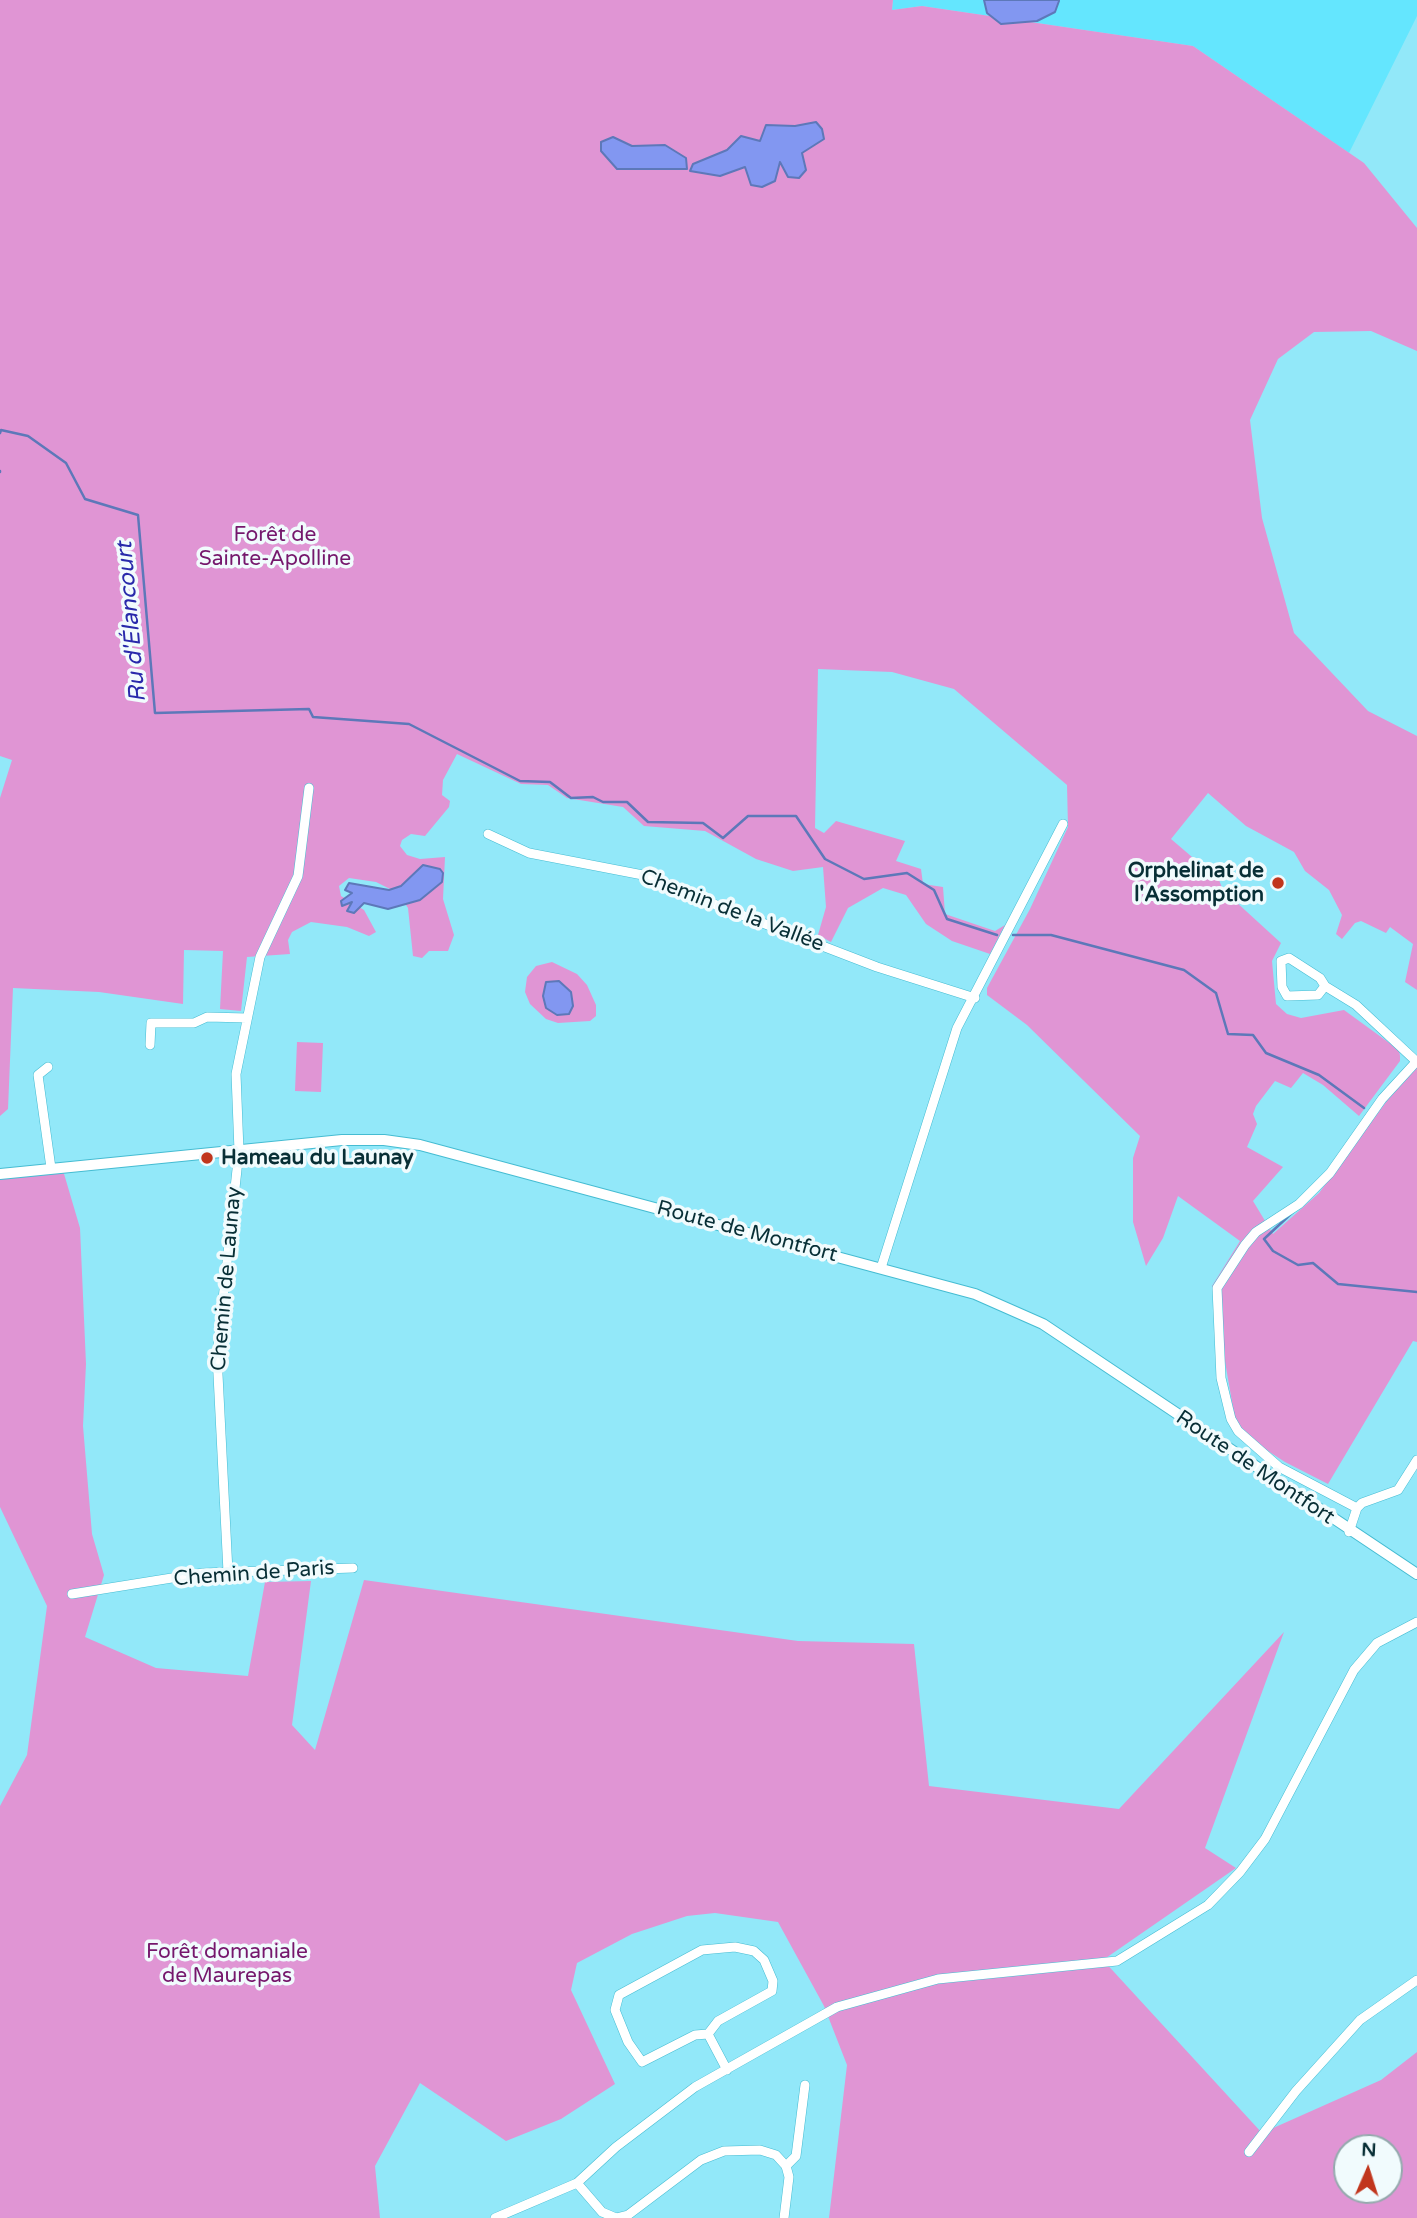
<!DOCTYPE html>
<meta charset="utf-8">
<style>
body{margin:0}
#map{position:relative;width:1417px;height:2218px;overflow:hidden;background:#92e8f9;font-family:"Varela Round",sans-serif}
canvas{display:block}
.north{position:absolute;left:1333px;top:2134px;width:70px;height:70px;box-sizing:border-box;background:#f1fbfd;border:2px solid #94a9ad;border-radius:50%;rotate:3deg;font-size:19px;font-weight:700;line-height:28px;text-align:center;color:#082f36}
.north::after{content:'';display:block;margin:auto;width:24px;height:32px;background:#c1361d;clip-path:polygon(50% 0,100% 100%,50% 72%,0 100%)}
</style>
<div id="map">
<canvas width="1417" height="2218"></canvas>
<div class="north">N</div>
</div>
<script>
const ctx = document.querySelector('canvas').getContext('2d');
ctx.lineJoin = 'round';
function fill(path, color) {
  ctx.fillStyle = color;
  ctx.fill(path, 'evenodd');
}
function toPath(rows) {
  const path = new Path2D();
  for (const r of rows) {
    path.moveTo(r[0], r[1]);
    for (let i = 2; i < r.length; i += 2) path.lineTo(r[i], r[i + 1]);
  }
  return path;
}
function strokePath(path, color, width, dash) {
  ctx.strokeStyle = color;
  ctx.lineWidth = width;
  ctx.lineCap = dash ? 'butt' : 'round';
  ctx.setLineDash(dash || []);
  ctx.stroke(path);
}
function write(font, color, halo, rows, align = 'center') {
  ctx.font = font + ' "Varela Round",sans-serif';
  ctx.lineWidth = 7;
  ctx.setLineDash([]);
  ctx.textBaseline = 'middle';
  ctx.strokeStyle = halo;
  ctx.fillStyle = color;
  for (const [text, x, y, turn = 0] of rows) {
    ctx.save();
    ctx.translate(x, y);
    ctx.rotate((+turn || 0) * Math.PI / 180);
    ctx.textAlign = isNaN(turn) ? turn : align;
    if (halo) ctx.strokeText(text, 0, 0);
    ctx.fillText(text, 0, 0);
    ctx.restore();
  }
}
const built = toPath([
 [893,0,1417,0,1417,16,1349,153,1193,46,922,6,892,10]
]);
const green = toPath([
 [0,0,893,0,892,10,922,6,1193,46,1364,163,1417,228,1417,351,1371,331,1314,332,1278,359,1250,420,1262,518,1294,633,1368,711,1417,736,1417,990,1405,982,1413,944,1390,927,1386,933,1361,921,1355,923,1342,939,1336,934,1342,915,1329,890,1305,871,1294,852,1246,826,1208,793,1171,839,1219,880,1223,890,1281,943,1272,961,1276,1004,1287,1014,1301,1018,1344,1010,1399,1050,1400,1056,1400,1061,1359,1116,1323,1085,1303,1073,1291,1088,1275,1081,1256,1106,1253,1114,1257,1124,1247,1147,1283,1167,1253,1201,1273,1234,1319,1193,1400,1083,1415,1067,1417,1068,1417,1342,1413,1341,1328,1484,1285,1462,1237,1431,1212,1286,1240,1241,1178,1196,1163,1238,1146,1266,1133,1222,1133,1158,1140,1136,1027,1025,987,995,987,988,1030,909,1068,827,1067,785,954,689,892,672,818,669,815,828,824,833,836,821,905,841,896,861,921,869,923,884,943,887,945,914,995,931,1005,925,990,954,952,941,926,924,906,895,883,888,848,908,831,942,818,935,826,907,823,867,793,871,756,859,705,831,644,826,623,807,567,798,548,785,521,784,457,754,443,780,442,795,450,801,449,807,425,836,411,834,402,840,400,846,407,855,420,859,445,857,443,899,454,935,448,951,429,951,422,958,413,956,408,908,398,893,376,882,349,878,339,886,341,896,364,910,376,932,369,936,347,927,311,922,292,932,288,940,290,954,247,957,241,1011,220,1009,223,951,184,950,183,1004,99,992,13,988,8,1109,0,1116,0,798,12,760,0,756],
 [552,962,577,974,587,985,596,1005,596,1016,590,1021,558,1023,546,1019,530,1004,525,992,527,977,536,966],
 [297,1042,323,1043,321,1092,295,1091],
 [62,1167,80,1228,86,1364,83,1426,92,1534,104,1575,85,1637,156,1668,248,1676,265,1582,311,1581,292,1725,315,1750,364,1580,798,1641,914,1644,929,1786,1119,1809,1284,1632,1205,1848,1236,1868,1103,1960,1262,2133,1381,2080,1417,2052,1417,2218,829,2218,847,2065,824,2006,778,1922,715,1913,687,1916,632,1934,577,1963,571,1990,615,2084,561,2119,506,2141,420,2083,375,2166,380,2218,0,2218,0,1806,27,1755,47,1606,0,1507,0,1175],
 [1347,2148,1389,2148,1389,2190,1347,2190]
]);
const water = toPath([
 [984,0,1059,0,1059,1,1055,12,1037,21,1001,24,987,13,984,0],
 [816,122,822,129,824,139,802,153,806,170,799,178,788,177,780,162,775,181,762,187,751,185,745,167,720,176,690,171,693,164,727,150,741,136,760,141,766,125,795,126,816,122],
 [613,137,632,146,665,145,686,158,687,169,617,169,601,151,601,142,613,137],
 [423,865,440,869,443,873,442,882,420,900,388,909,364,903,354,913,347,911,352,902,342,906,341,901,352,893,345,890,349,883,389,890,401,886,423,865],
 [559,981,571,992,573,1006,569,1014,557,1015,546,1008,543,996,546,982,559,981]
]);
const stream = toPath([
 [0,433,1,430,28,436,66,463,85,499,138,515,155,713,309,709,313,717,409,724,520,781,550,782,571,798,593,797,603,802,627,802,648,822,703,823,723,838,748,816,796,816,825,859,864,879,907,873,934,890,947,919,997,935],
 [0,471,0,472],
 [1013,935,1051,935,1184,970,1216,993,1228,1034,1253,1035,1266,1053,1319,1075,1364,1108],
 [1293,1212,1264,1239,1273,1251,1298,1265,1313,1263,1338,1284,1417,1292]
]);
const minor = toPath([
 [488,834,529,853,648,876,721,907,877,967,975,998],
 [1325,986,1318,995,1287,996,1282,987,1281,961,1289,958,1320,978,1325,986,1356,1005,1417,1062],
 [150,1045,151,1023,194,1023,207,1017,247,1018],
 [48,1067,38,1075,51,1168],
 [881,1268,957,1028,1063,824],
 [1357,1508,1279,1467,1238,1431,1231,1419,1221,1378,1217,1288,1245,1245,1256,1232,1299,1204,1330,1173,1382,1099,1416,1062],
 [1349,1532,1357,1508,1362,1503,1398,1490,1417,1460],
 [228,1572,217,1355,239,1151,236,1074,260,957,298,876,309,788],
 [72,1594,203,1573,353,1568],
 [735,1947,754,1951,764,1960,773,1981,772,1991,718,2021,708,2034,695,2035,642,2062,628,2042,615,2010,619,1995,702,1950,735,1947],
 [708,2034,727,2070],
 [1249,2152,1296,2091,1360,2020,1417,1980],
 [786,2166,796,2156,805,2085],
 [577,2183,602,2212,616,2218,628,2215,701,2160,724,2151,760,2150,776,2155,786,2166,789,2177,784,2218],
 [495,2218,577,2183,616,2147,695,2087,837,2007,938,1979,1117,1961,1208,1905,1240,1872,1265,1839,1354,1670,1377,1643,1417,1622]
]);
const tertiary = toPath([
 [0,1174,342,1140,384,1140,420,1145,975,1294,1043,1324,1417,1574]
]);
const markers = [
 [1278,883,7,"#c1361d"],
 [207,1158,7,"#c1361d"]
];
const parkNames = [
 ["Forêt de",275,535],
 ["Sainte-Apolline",275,559],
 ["Forêt domaniale",227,1952],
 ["de Maurepas",227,1976]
];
const poiNames = [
 ["Orphelinat de",1264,871],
 ["l'Assomption",1264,895],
 ["Hameau du Launay",221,1158,"left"]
];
const streetNames = [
 ["Chemin de la Vallée",732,911,21],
 ["Route de Montfort",747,1232,15],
 ["Chemin de Launay",227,1279,-85],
 ["Route de Montfort",1255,1468,34],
 ["Chemin de Paris",254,1574,-4]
];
const waterNames = [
 ["Ru d'Élancourt",132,622,-95]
];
fill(built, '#64e6fe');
fill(green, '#e095d4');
fill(water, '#8297f1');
strokePath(water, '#5d78b9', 2);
strokePath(stream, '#5d78b9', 2.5);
strokePath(minor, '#45bcd2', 10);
strokePath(tertiary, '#45bcd2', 12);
strokePath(minor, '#fff', 9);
strokePath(tertiary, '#fff', 10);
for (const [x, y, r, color] of markers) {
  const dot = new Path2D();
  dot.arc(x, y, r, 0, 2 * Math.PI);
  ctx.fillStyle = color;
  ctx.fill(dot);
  strokePath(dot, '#f1fbfd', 2.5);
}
write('21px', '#75176c', '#f1fbfd', parkNames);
write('bold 21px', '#082f36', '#f1fbfd', poiNames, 'right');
write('21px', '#082f36', '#f1fbfd', streetNames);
write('italic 23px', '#2929ab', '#f1fbfd', waterNames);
</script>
